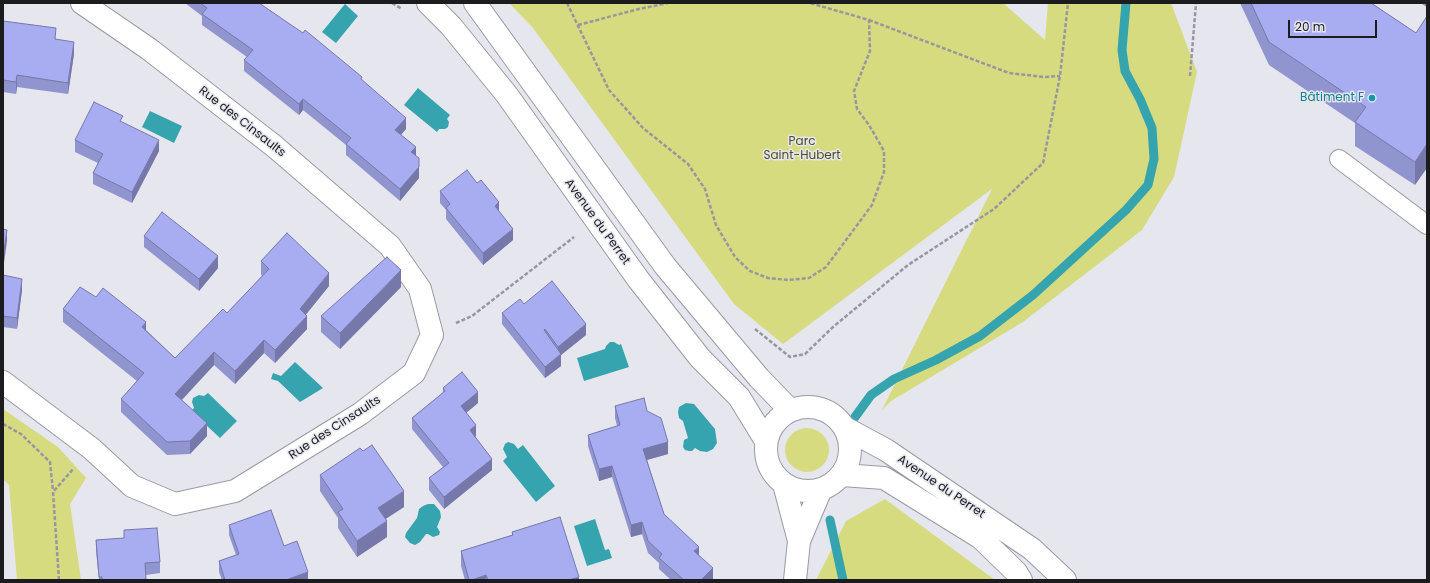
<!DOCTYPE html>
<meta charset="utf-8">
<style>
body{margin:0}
#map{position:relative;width:1430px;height:583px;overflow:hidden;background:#e5e6ee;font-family:Poppins,sans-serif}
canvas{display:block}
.frame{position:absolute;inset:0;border:4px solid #1c1c1f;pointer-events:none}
.scale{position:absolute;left:1288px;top:20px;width:89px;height:18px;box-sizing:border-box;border:2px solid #1c1c1f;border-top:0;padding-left:5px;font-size:12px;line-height:14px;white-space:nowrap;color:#1c1c1f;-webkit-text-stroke:3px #e5e6ee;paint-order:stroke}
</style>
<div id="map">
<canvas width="1430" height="583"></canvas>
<div class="frame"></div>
<div class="scale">20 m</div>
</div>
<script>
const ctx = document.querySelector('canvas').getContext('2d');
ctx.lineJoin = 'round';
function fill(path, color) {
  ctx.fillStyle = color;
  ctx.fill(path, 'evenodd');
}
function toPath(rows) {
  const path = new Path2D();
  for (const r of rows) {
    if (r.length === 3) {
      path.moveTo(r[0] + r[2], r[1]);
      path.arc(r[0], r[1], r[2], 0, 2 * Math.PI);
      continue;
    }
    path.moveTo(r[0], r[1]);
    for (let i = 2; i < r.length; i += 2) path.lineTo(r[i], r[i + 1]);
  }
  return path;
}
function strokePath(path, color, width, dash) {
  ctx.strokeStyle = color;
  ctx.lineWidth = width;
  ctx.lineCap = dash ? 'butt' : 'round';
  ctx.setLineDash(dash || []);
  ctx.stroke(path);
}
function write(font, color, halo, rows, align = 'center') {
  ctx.font = font + ' Poppins,sans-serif';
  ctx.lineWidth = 3;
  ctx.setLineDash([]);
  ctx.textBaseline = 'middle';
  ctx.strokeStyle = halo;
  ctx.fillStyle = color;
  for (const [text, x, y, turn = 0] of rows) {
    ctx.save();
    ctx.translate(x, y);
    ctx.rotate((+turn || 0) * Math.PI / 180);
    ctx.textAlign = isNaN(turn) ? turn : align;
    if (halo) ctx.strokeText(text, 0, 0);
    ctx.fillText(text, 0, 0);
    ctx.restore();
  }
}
const green = toPath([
 [509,3,1003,3,1045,40,1048,3,1171,3,1197,72,1174,177,1142,230,1023,322,891,401,882,410,992,189,783,344,734,304,533,28],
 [3,409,58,447,86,478,70,504,81,580,17,580,9,485,3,479],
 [807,450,22],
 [885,499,995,580,816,580,846,521]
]);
const water = toPath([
 [345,4,358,16,336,43,322,32],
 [418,88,450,115,447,119,449,122,448,127,445,129,439,129,437,132,404,105],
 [150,111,182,126,174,143,142,127],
 [610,342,614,342,619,345,621,344,629,367,584,381,577,358,605,349,606,346],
 [295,362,323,388,300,402,278,381,271,379,273,373,281,376],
 [208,393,237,421,220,438,191,411,194,408,192,402,193,398,199,395,204,396],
 [686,403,694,404,715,429,717,443,713,449,707,452,700,451,695,448,692,451,689,451,685,450,683,447,684,440,688,438,683,421,679,418,678,412,679,407],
 [508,442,514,444,518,449,523,445,555,486,536,502,503,461,507,457,503,449,505,444],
 [428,504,434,504,440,511,441,517,437,527,440,532,439,535,433,537,428,534,426,534,420,542,415,545,410,543,405,537,406,533,417,518,419,509,423,506],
 [595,519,605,550,609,549,612,558,587,566,574,526]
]);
const stream = toPath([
 [855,417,871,395,894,379,936,360,980,336,1033,295,1126,210,1148,185,1154,159,1152,128,1140,99,1125,71,1122,50,1126,3],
 [830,520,843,580]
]);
const path = toPath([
 [392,3,402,9],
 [567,3,609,90,643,128,688,164,705,189,716,225,735,257,750,271,768,278,788,280,809,278,826,267,872,205,884,172,884,151,869,125,857,109,854,91,870,51,869,20,810,3],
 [1423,3,1427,6],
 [869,20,1009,73,1044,77,1060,76],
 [578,25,639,9,668,3],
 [1190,76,1196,3],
 [456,323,472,316,574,237],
 [755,329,790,357,805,354,833,327,908,265,994,209,1043,163,1060,76,1068,3],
 [3,424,21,434,50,462,53,491],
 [59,580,53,492,74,468]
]);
const service = toPath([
 [1339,159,1427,225]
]);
const minor = toPath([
 [428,3,451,26,507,95,638,279,700,358,739,397,766,441],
 [475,3,665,266,759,378,790,410],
 [3,382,92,449,132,486,175,504,235,491,360,414,414,373,432,335,420,289,390,246,274,146,149,49,82,3],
 [808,449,42],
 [847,429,886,450,1032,549,1065,580],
 [842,475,884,478,981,538,1016,572,1021,580],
 [784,484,799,541],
 [795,580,799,541,821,489]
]);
const wall = toPath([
 [185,3,259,3,362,81,406,129,401,135,416,155,419,178,400,201,346,155,346,145,303,110,299,115,244,71,244,60,247,57,202,25,202,16],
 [1240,3,1371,3,1416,33,1415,185,1355,146,1355,123,1269,65],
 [3,21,56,39,74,54,68,94,17,87,16,94,3,92],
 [123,122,159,151,132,203,93,184,93,173,98,163,75,152,75,140],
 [440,191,499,212,513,240,483,265,446,219,446,210,440,203],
 [144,236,218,268,199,291,144,247],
 [261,261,329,286,306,314,307,329,275,363,264,353,235,384,214,365,182,400,207,436,190,454,167,455,121,412,121,399,137,381,63,322,63,309,146,330,175,358,227,313,262,276,261,274],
 [3,275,22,290,17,329,3,327],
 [401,287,340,349,321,332,321,316],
 [524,304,586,335,561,355,561,366,545,378,502,324,502,313],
 [443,388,478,403,466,413,476,436,475,437,492,470,444,509,429,490,429,478,443,467,412,429,412,418,443,393],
 [615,406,647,411,668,454,647,460,664,514,699,555,713,579,712,580,671,580,659,569,659,563,648,553,642,534,631,537,612,477,599,481,588,446,588,435,617,426,615,418],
 [320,475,404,507,385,519,387,537,357,557,338,528,338,518,320,491],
 [229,525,284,546,308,580,222,580,219,572,219,561,236,555,229,535],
 [124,530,160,562,160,573,146,575,146,580,99,580,96,551,96,540,124,538],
 [512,532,579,580,465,580,461,566,461,551,512,535]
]);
const shadedWall = toPath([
 [74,42,74,54,68,94,68,83],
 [17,75,17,87,16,94,16,82],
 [303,99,303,110,299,115,299,104],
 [406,118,406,129,395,141,395,130],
 [159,140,159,151,132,203,132,192],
 [1427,144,1427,168,1415,185,1415,162],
 [416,147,416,158,411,152],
 [419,167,419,178,400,201,400,189],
 [499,202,499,214,495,206],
 [513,229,513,240,483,265,483,253],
 [7,230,7,241,3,270,3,258],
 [218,256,218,268,199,291,199,279],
 [401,270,401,287,340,349,340,333],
 [329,273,329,286,300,322,300,309],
 [22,279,22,290,17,329,17,318],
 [307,316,307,329,275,363,275,350],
 [146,322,146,335,142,327],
 [586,324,586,335,561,355,561,366,545,378,545,367,558,357,558,347],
 [264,340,264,353,235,384,235,371],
 [214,352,214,365,175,407,175,394],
 [478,392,478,403,461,417,461,406],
 [207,423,207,436,190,454,190,441],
 [476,425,476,436,470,442,470,430],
 [668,442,668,454,643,461,643,449],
 [492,459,492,470,444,509,444,497],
 [612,466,612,477,599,481,599,469],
 [404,491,404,507,378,524,378,508],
 [387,521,387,537,357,557,357,541],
 [642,522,642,534,631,537,631,525],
 [699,547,699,558,694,551],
 [713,568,713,579,712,580,701,580],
 [308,572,308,580,286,580],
 [486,575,486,580,472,580],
 [579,577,579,580,569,580]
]);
const building = toPath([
 [200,3,259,3,303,33,305,30,362,77,361,79,406,118,395,130,416,147,411,152,419,158,419,167,400,189,346,144,351,138,303,99,299,104,244,60,253,50,202,14,207,8,200,3],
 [1251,3,1371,3,1416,33,1427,16,1427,144,1415,162,1355,122,1366,107,1269,42,1251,3],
 [3,21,56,28,55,39,74,42,68,83,17,75,16,82,3,80,3,21],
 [94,102,123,116,120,121,159,140,132,192,93,173,103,154,75,140,94,102],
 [467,170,477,183,481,180,499,202,495,206,513,229,483,253,446,208,450,204,440,191,467,170],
 [162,212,218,256,199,279,144,236,162,212],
 [3,229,7,230,3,258,3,229],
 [287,233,329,273,300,309,307,316,275,350,264,340,235,371,214,352,175,394,207,423,190,441,167,442,121,399,144,373,63,309,80,287,96,297,103,288,146,322,142,327,175,358,223,309,227,313,269,269,261,261,287,233],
 [387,257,401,270,340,333,321,316,387,257],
 [3,275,22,279,17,318,3,316,3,275],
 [552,281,586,324,558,347,545,329,544,330,561,354,545,367,502,313,520,299,524,304,552,281],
 [462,372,478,392,461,406,476,425,470,430,492,459,444,497,429,478,449,463,412,418,445,391,443,388,462,372],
 [644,398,647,411,661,418,668,442,643,449,664,514,699,547,694,551,713,568,701,580,684,580,659,558,662,554,648,541,642,522,631,525,612,466,599,469,588,435,620,425,615,406,644,398],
 [372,445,404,491,378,508,387,521,357,541,338,512,343,509,320,475,360,448,363,451,372,445],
 [271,510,284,546,297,541,308,572,286,580,225,580,219,561,239,554,229,525,271,510],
 [560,517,579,577,569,580,488,580,486,575,472,580,469,580,461,551,513,535,512,532,560,517],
 [157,528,160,562,145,563,146,580,102,580,102,577,99,577,96,540,124,538,124,530,157,528]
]);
const markers = [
 [1372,98,4,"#0f9aa8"]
];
const cultureNames = [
 ["Bâtiment F",1364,98]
];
const streetNames = [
 ["Rue des Cinsaults",242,122,38],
 ["Avenue du Perret",597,222,54],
 ["Rue des Cinsaults",335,428,-33],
 ["Avenue du Perret",941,487,34]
];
const parkNames = [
 ["Parc",802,142],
 ["Saint-Hubert",802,156]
];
fill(green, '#d7db80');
fill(water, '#35a4ae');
strokePath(stream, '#35a4ae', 9);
strokePath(service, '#9a9ba2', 20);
strokePath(minor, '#9a9ba2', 24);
strokePath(path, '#97989e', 2.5, [4, 2]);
strokePath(service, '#fff', 18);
strokePath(minor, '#fff', 22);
fill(wall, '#9094cf');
fill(shadedWall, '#7678a9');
fill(building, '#a8acf1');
strokePath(building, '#7678a9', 1);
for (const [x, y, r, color] of markers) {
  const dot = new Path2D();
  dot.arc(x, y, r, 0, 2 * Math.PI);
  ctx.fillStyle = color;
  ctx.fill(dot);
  strokePath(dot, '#e5e6ee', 1.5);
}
write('12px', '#0d838f', '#e5e6ee', cultureNames, 'right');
write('12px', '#1c1c1f', '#e5e6ee', streetNames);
write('12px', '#4c4d24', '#e5e6ee', parkNames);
</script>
